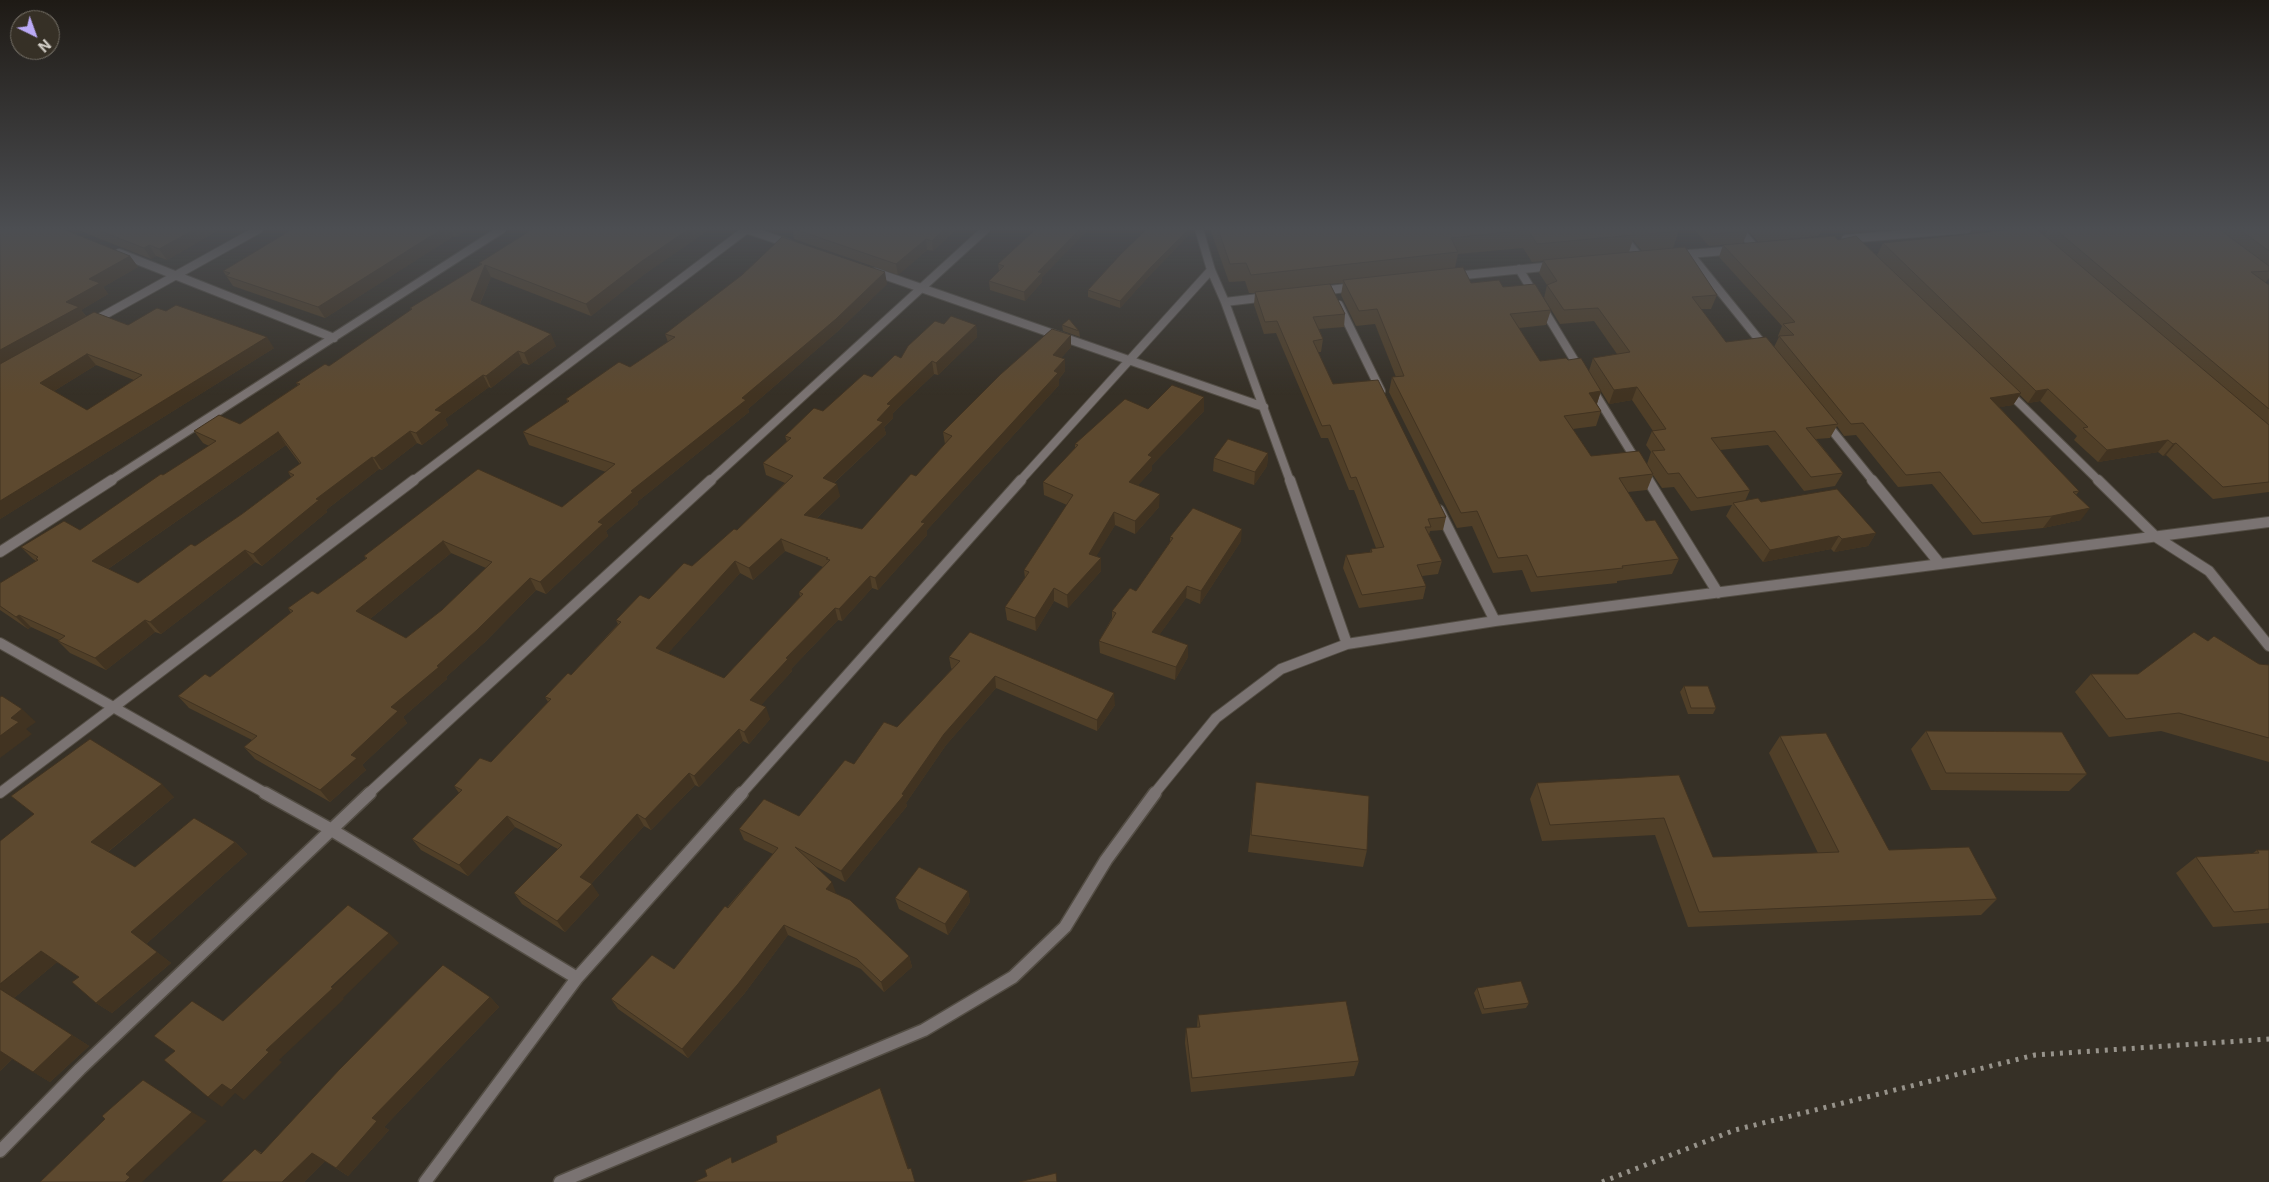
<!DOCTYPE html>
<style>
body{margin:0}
#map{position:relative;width:2269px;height:1182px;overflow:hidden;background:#363026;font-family:Inter,sans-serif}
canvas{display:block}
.north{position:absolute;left:10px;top:10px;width:50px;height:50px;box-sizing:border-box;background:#363026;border:1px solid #767168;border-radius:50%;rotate:138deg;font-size:14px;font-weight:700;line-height:20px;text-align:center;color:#d6d2cb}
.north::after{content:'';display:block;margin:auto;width:18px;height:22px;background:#bbaaf6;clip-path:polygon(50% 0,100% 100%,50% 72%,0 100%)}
</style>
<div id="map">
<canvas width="2269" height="1182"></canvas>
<div class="north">N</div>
</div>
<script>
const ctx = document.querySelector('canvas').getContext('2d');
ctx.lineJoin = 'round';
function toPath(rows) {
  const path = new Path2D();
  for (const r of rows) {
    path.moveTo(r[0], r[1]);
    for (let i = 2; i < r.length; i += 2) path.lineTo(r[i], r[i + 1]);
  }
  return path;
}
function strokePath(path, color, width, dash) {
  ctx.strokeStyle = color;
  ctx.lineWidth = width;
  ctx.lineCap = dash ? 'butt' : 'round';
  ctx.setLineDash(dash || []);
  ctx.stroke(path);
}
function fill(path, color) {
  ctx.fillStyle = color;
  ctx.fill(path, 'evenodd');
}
const minorFar2 = toPath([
 [746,229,790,244],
 [1199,229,1211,270,1225,302],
 [1616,229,1641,259],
 [1739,229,1755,248],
 [1846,239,1967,229],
 [119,253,334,338],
 [1690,254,1765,347],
 [1677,255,1735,250],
 [1519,269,1581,371],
 [875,272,1264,407],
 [1455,276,1553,266],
 [1321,291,1354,287],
 [1267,297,1225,302,1290,481],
 [1339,305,1381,391],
 [92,322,259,229],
 [1591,387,1649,481],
 [2008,392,2099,481],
 [1826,423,1873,481],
 [110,481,502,229],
 [413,481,747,229],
 [710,481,986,229],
 [1020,481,1211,270]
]);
const minorFar1 = toPath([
 [1290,480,1347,644],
 [1648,480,1718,593],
 [1872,480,1940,564],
 [2098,480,2156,537,2209,571,2269,646],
 [1439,510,1495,621],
 [0,552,112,480],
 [0,643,267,794],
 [0,793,414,480],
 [368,794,711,480],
 [741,794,1021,480],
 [1154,794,1216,718,1281,669,1347,644,1495,621,2269,522]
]);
const minor = toPath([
 [265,793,330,829,577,978],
 [0,1151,80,1069,370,793],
 [425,1182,577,978,742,793],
 [560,1182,924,1030,1013,977,1065,927,1106,860,1155,793]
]);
const rail = toPath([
 [1602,1182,1735,1130,2035,1055,2269,1039]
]);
const wall = toPath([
 [0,229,130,256,138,267,103,287,108,294,81,310,86,316,128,325,274,348,0,519],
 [96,365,134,380,87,410,54,391],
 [75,229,221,229,167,260,156,256,151,259],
 [293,229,468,229,457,237,454,236,325,318,233,286,223,271],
 [533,229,710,229,646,273,591,316,491,277,480,304,556,346,529,365,523,363,491,388,489,387,445,419,448,425,422,445,417,443,382,470,379,469,326,510,327,512,262,566,255,562,161,634,155,632,106,670,70,653,58,641,59,640,31,627,28,629,0,610,0,583,36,561,33,559,21,547,80,530,163,475,209,446,203,443,194,431,240,424,298,385,296,383,329,366,411,310,410,308,480,265,479,263],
 [286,445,300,464,288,472,291,477,242,514,195,546,138,583,108,569],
 [792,229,957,229,933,251,927,250,898,275,794,239],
 [1036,229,1089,229,1042,277,1042,282,1025,301,990,290,989,281,999,271,998,264],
 [1147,229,1190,229,1190,234,1150,275,1120,308,1088,297,1088,290],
 [1210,229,1678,229,1679,231,1673,248,1717,295,1711,309,1701,309,1726,342,1774,347,1779,337,1778,336,1782,326,1719,257,1723,245,1838,240,1877,255,1883,243,2044,236,2048,229,2269,229,2269,278,2266,282,2265,282,2269,285,2269,492,2213,499,2166,455,2163,456,2158,452,2098,462,2074,440,2077,436,2040,401,2028,403,2020,395,2013,405,1999,407,2079,491,2076,495,2081,520,2043,528,1973,535,1932,484,1898,487,1856,435,1844,436,1837,426,1830,438,1816,439,1843,473,1835,486,1804,491,1768,445,1720,450,1750,490,1745,501,1761,502,1876,533,1868,546,1834,552,1831,549,1763,562,1726,516,1732,505,1691,511,1674,487,1662,488,1653,475,1647,490,1628,492,1646,521,1679,559,1672,574,1617,581,1617,583,1531,592,1522,570,1493,573,1472,526,1457,528,1389,392,1392,377,1396,377,1375,324,1356,326,1341,295,1343,283,1330,284,1345,314,1344,327,1319,329,1323,339,1321,352,1318,352,1333,384,1446,517,1443,530,1430,531,1429,535,1442,561,1438,574,1422,576,1426,586,1423,599,1359,608,1343,568,1346,555,1370,552,1371,549,1376,548,1354,490,1349,490,1328,438,1321,438,1276,333,1264,334,1254,305,1255,293,1249,293,1245,281,1229,282],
 [1633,240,1642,251,1629,252],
 [1523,248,1532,262,1543,261,1539,273,1547,285,1544,298,1560,324,1594,321,1617,354,1593,358,1589,371,1568,360,1540,361,1519,328,1546,325,1551,310,1503,287,1471,283,1455,268,1458,254],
 [1601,391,1609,404,1632,400,1653,431,1652,431,1646,445,1651,452,1647,464,1591,456,1573,429,1596,426,1601,411,1597,404],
 [1693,229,1747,229,1748,231,1743,243,1709,246],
 [1747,229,1822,229,1819,236,1758,242],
 [887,284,838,331,748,409,749,412,637,502,638,504,606,531,608,536,546,594,536,590,485,642,446,677,447,679,403,717,407,723,362,765,366,770,330,802,255,759,244,747,252,740,189,708,178,696,210,677,291,613,288,608,318,594,366,559,364,556,562,507,606,472,529,445,523,432,568,403,566,399,630,367,668,342,665,334],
 [451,553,486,568,442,610,406,638,370,619],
 [944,324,976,325,977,337,938,375,934,374,893,413,893,418,884,427,886,434,834,483,840,496,817,518,862,529,916,476,945,444,943,432,1071,335,1071,347,1061,358,1065,371,1059,379,1059,385,927,530,927,535,878,590,872,588,842,621,838,620,791,669,792,671,761,705,770,719,749,744,743,741,699,787,695,785,651,830,644,826,591,884,599,895,565,932,522,904,514,893,558,849,515,827,468,876,421,850,412,839,459,793,454,786,491,762,548,702,545,697,571,675,618,624,616,620,649,599,692,566,737,530,785,483,766,475,763,463,787,442,785,436,823,411,872,377,901,358],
 [785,551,823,567,799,592,800,597,724,678,668,653,740,573,753,580],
 [1062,325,1079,331,1080,337,1063,331],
 [1204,397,1204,411,1152,465,1152,470,1138,485,1159,507,1135,534,1115,525,1096,556,1101,558,1101,571,1068,608,1054,601,1036,631,1007,620,1005,607,1025,578,1024,570,1067,505,1044,495,1043,482,1075,449,1075,444,1148,409],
 [1268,453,1267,466,1254,485,1213,471,1214,458],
 [1170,537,1241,541,1200,604,1186,598,1159,635,1188,657,1175,680,1100,653,1099,641,1112,618,1112,611,1136,591,1170,542],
 [2208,641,2259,664,2269,665,2269,762,2161,731,2109,737,2075,692,2091,674,2138,674],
 [949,657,1115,705,1097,731,996,688,946,745,906,803,907,806,845,882,815,866,835,893,909,956,912,967,884,992,861,969,788,935,744,994,688,1058,618,1009,611,999,674,969,773,854,744,840,739,829,799,816,854,764,897,727,952,669,951,668],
 [1684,686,1716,708,1713,714,1688,714,1680,692],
 [1926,731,2087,774,2069,791,1931,790,1911,749],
 [1780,736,1889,850,1997,899,1981,915,1688,927,1655,835,1542,841,1530,799,1537,783,1679,775,1713,857,1818,853,1769,753],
 [1256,782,1367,850,1363,867,1248,852],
 [11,796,174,797,108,852,135,867,235,842,247,854,146,944,171,963,112,1013,96,1003,79,977,57,962,14,998,89,1046,50,1082,12,1059,0,1071,34,814],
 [2257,850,2269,850,2269,923,2213,927,2176,873,2196,857,2252,854],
 [968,891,970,902,948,935,899,909,895,898],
 [1477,988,1529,1003,1526,1008,1482,1014,1474,993],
 [490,997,499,1007,384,1127,389,1130,348,1176,325,1161,304,1182,221,1182,255,1149,262,1153],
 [1198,1015,1359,1061,1354,1076,1191,1092,1185,1043,1186,1028,1197,1027]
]);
const shadedWall = toPath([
 [195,229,221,229,167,260,159,249],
 [442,229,451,229,454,236,325,318,318,307],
 [453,229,468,229,457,237],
 [689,229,710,229,646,273,591,316,586,304,642,261],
 [944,229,957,229,933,251,932,241],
 [1080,229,1089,229,1042,277,1042,282,1025,301,1024,292,1038,272],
 [1189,229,1190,229,1190,234,1150,275,1120,308,1120,301,1150,268],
 [926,239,927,250,898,275,896,264],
 [149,245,156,256,151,259,144,248],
 [130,256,138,267,103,287,108,294,81,310,87,318,0,367,0,350,66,302,89,279],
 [485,265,491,277,476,312,471,300],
 [885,272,887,284,838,331,748,409,749,412,637,502,638,504,606,531,608,536,546,594,540,582,598,522,631,491,742,398],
 [976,325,977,337,938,375,936,363],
 [551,334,556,346,529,365,524,353],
 [1071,335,1071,347,1053,367,1053,355],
 [267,337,274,348,0,519,0,501],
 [518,351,523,363,491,388,486,376],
 [87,354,96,365,49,394,40,383],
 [1065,359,1065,371,1059,379,1059,385,927,530,927,535,878,590,875,578,921,522],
 [932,361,934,374,893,413,893,418,884,427,886,434,826,490,823,478,877,420,887,404],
 [483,375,489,387,445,419,448,425,422,445,416,433,435,410],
 [1637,387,1632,400,1609,404,1614,390],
 [2048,389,2040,401,2028,403,2036,391],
 [1601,391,1596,406,1589,393],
 [2021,393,2013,405,1982,410,1990,398],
 [1204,397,1204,411,1152,465,1152,470,1129,495,1129,482,1148,455],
 [410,431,417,443,382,470,374,458],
 [278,432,286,445,102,573,92,561],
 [2168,440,2158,452,2098,462,2107,450],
 [2176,443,2166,455,2163,456,2173,444],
 [1268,453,1267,466,1254,485,1255,472],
 [372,457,379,469,326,510,327,512,262,566,253,554,316,499],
 [837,484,840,496,807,527,804,515],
 [1160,494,1159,507,1135,534,1135,521],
 [2090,508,2081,520,2043,528,2052,516],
 [1114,512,1115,525,1090,567,1089,554],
 [1242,529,1241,541,1200,604,1201,591],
 [1876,533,1868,546,1834,552,1842,539],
 [1839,536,1831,549,1763,562,1770,550],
 [781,539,785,551,753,580,749,568],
 [443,541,451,553,365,623,356,611],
 [245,550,255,562,161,634,150,622],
 [1101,558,1101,571,1068,608,1067,595],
 [735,561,740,573,662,660,656,648],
 [870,576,872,588,842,621,839,609],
 [530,578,536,590,485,642,446,677,447,679,403,717,407,723,362,765,366,770,330,802,320,790,391,707],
 [1187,586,1186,598,1152,645,1152,632],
 [1054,588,1054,601,1036,631,1035,618],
 [835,608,838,620,791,669,792,671,755,712,750,700,786,658],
 [19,615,31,627,28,629,16,617],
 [145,620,155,632,106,670,95,658],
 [1188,645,1188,657,1175,680,1176,667],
 [995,676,996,688,946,745,906,803,907,806,845,882,841,871,902,794,944,734],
 [1114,693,1115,705,1097,731,1097,720],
 [766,707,770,719,749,744,744,732],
 [22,709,36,722,26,729,32,734,0,758,0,736,11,718],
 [739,729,743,741,699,787,694,776],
 [689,773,695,785,651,830,645,819],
 [162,784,174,797,105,854,91,842],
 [637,814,644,826,587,888,580,877],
 [507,816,515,827,468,876,459,865],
 [235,842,247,854,146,944,131,932],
 [832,882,836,893,830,900,826,889],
 [592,884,599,895,565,932,557,921],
 [968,891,970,902,948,935,945,924],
 [784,925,788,935,744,994,688,1058,682,1049],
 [389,933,399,943,343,998,344,999,279,1060,282,1062,244,1100,235,1093,222,1107,208,1097,222,1084,266,1050],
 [41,951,57,962,14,998,0,989,0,984],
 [157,952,171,963,112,1013,96,1003],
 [909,956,912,967,884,992,881,982],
 [490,997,499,1007,384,1127,389,1130,348,1176,336,1168,372,1118],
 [72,1035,89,1046,50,1082,33,1072],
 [0,1050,13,1058,0,1071],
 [880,1088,884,1097,912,1177,908,1169],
 [192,1112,207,1121,142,1182,125,1182,126,1174],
 [312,1153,325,1161,304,1182,282,1182]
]);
const building = toPath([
 [4,229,63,229,130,256,89,279,100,283,66,302,79,307,0,350,0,231,4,229],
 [95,229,195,229,159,249,149,245,144,248,95,229],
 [293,229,442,229,318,307,226,276,230,273,223,271,293,229],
 [533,229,689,229,642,261,586,304,485,265,471,300,551,334,524,353,518,351,486,376,483,375,435,410,442,412,416,433,410,431,374,458,372,457,316,499,319,500,253,554,245,550,150,622,145,620,95,658,58,641,65,636,19,615,16,617,0,606,0,583,38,560,36,559,38,557,21,547,64,521,80,530,161,474,163,475,216,441,194,431,219,415,240,424,300,384,296,383,325,364,329,366,412,309,410,308,482,264,479,263,533,229],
 [278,432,301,463,288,472,294,475,242,514,195,546,191,544,138,583,92,561,278,432],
 [794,229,944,229,932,241,926,239,896,264,794,229],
 [1036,229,1080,229,1038,272,1042,273,1024,292,989,281,1004,266,998,264,1036,229],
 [1147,229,1189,229,1150,268,1120,301,1088,290,1121,254,1147,229],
 [1218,229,1630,229,1634,235,1537,244,1528,230,1451,238,1458,252,1251,275,1246,263,1230,264,1218,229],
 [1645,229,1678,229,1679,231,1649,234,1645,229],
 [1709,229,1747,229,1748,231,1713,234,1709,229],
 [2018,229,2037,229,2269,425,2269,482,2223,487,2176,443,2173,444,2168,440,2107,450,2083,428,2088,427,2048,389,2036,391,1883,243,2018,229],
 [2055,229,2219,229,2269,266,2269,271,2251,272,2269,285,2269,409,2055,229],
 [2239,229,2269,229,2269,251,2239,229],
 [1834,236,1838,240,1856,236,2021,393,1990,398,2079,491,2073,492,2090,508,2052,516,1982,523,1940,472,1906,475,1863,423,1851,424,1779,336,1794,335,1783,324,1795,322,1723,245,1834,236],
 [782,237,885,272,836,319,742,398,746,400,631,491,633,492,598,522,603,524,540,582,530,578,477,630,437,666,439,667,391,707,398,711,351,755,357,758,320,790,244,747,257,736,178,696,205,674,210,677,293,611,288,608,312,591,318,594,367,558,364,556,478,469,562,507,615,464,523,432,569,401,566,399,619,362,630,367,675,337,665,334,742,275,782,237],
 [443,541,492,562,442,610,406,638,356,611,443,541],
 [1685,247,1717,295,1692,297,1726,342,1766,337,1838,424,1806,428,1843,473,1811,477,1775,431,1711,438,1750,490,1697,498,1679,473,1668,474,1652,451,1665,450,1652,431,1666,429,1637,387,1614,390,1593,358,1630,352,1598,308,1564,310,1547,285,1557,281,1543,260,1685,247],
 [1463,267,1471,283,1499,280,1503,287,1535,284,1551,310,1510,314,1540,361,1566,358,1568,360,1581,358,1601,391,1589,393,1601,411,1564,416,1591,456,1639,451,1653,474,1619,478,1646,521,1655,520,1679,559,1622,566,1623,568,1537,577,1527,555,1498,558,1477,511,1461,513,1392,377,1404,376,1377,309,1359,311,1343,280,1463,267],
 [1330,284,1345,314,1313,317,1323,339,1313,341,1333,384,1378,380,1446,517,1428,519,1431,527,1425,527,1442,561,1417,565,1426,586,1362,595,1346,555,1372,552,1371,549,1384,547,1356,477,1351,478,1330,425,1322,426,1277,321,1265,322,1255,292,1330,284],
 [176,305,267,337,0,501,0,364,94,312,128,325,157,308,166,311,176,305],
 [87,354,142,375,87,410,40,383,87,354],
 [951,316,976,325,936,363,932,361,887,404,891,405,877,420,883,422,823,478,837,484,804,515,862,529,911,474,916,476,952,436,943,432,1001,374,1052,329,1071,335,1053,355,1065,359,1054,371,1058,373,921,522,925,523,875,578,870,576,839,609,835,608,786,658,788,659,750,700,766,707,744,732,739,729,694,776,689,773,645,819,637,814,580,877,592,884,557,921,514,893,562,845,507,816,459,865,412,839,462,790,454,786,480,758,491,762,551,699,545,697,568,673,571,675,621,622,616,620,640,595,649,599,684,563,692,566,734,529,737,530,793,476,763,463,791,438,785,436,814,408,823,411,864,374,872,377,895,355,901,358,908,346,935,321,944,324,951,316],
 [781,539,828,558,826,559,830,560,799,592,803,594,724,678,656,648,735,561,749,568,781,539],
 [1069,319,1079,331,1062,325,1069,319],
 [1172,385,1204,397,1148,455,1152,457,1129,482,1160,494,1135,521,1114,512,1089,554,1101,558,1067,595,1054,588,1035,618,1005,607,1029,572,1024,570,1073,495,1043,482,1078,445,1075,444,1125,399,1148,409,1172,385],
 [1228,439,1268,453,1255,472,1214,458,1228,439],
 [1837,489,1876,533,1842,539,1839,536,1770,550,1733,503,1758,498,1761,502,1837,489],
 [1193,508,1242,529,1201,591,1187,586,1152,632,1188,645,1176,667,1099,641,1116,613,1112,611,1130,588,1136,591,1173,538,1170,537,1193,508],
 [970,632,1114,693,1097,720,995,676,944,734,902,794,904,795,841,871,795,847,832,882,826,889,850,900,909,956,881,982,857,959,784,925,738,984,682,1049,611,999,652,955,674,969,725,906,728,908,778,848,739,829,764,799,799,816,845,760,854,764,884,722,897,727,960,661,949,657,970,632],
 [2194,632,2208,641,2214,636,2259,664,2269,665,2269,738,2179,713,2126,719,2091,674,2138,674,2194,632],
 [1684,686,1708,686,1716,708,1691,708,1684,686],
 [2,696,22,709,11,718,19,722,0,736,0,697,2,696],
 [1926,731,2062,732,2087,774,1946,773,1926,731],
 [1826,733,1889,850,1969,847,1997,899,1699,912,1664,818,1550,825,1537,783,1679,775,1713,857,1839,852,1780,736,1826,733],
 [90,739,162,784,91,842,135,867,194,818,235,842,131,932,157,952,96,1003,72,982,79,977,41,951,0,984,0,841,34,814,11,796,90,739],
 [1256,782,1369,796,1367,850,1251,835,1256,782],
 [2257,850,2269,850,2269,909,2234,912,2196,857,2259,853,2257,850],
 [919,867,968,891,945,924,895,898,919,867],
 [348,905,389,933,331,987,333,988,266,1050,269,1052,231,1090,222,1084,208,1097,164,1060,175,1051,154,1036,192,1001,223,1021,348,905],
 [443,965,490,997,372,1118,377,1121,336,1168,312,1153,282,1182,221,1182,255,1149,261,1154,339,1070,443,965],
 [1521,981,1529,1003,1484,1009,1477,988,1521,981],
 [0,989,72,1035,33,1072,0,1051,0,989],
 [1346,1001,1359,1061,1192,1078,1186,1028,1200,1027,1198,1015,1346,1001],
 [143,1080,192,1112,126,1174,130,1177,125,1182,40,1182,105,1119,102,1116,143,1080],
 [880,1088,908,1169,911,1168,915,1182,694,1182,707,1176,705,1170,731,1157,732,1163,777,1142,776,1136,880,1088],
 [1056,1173,1057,1182,1019,1182,1056,1173]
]);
strokePath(minorFar2, '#534d44', 10);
strokePath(minorFar1, '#534d44', 12);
strokePath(minor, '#534d44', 15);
strokePath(minorFar2, '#7a7372', 8);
strokePath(minorFar1, '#7a7372', 10);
strokePath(minor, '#7a7372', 12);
strokePath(rail, '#97938b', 5, [3, 6]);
fill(wall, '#503f28');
fill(shadedWall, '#413321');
fill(building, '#5d492f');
strokePath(building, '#413321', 1);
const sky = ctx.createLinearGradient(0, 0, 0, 395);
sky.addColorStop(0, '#1e1a15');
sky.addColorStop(0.58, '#4c4e52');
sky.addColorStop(1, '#4c4e5200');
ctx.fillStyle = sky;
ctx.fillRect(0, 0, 2269, 395);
</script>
